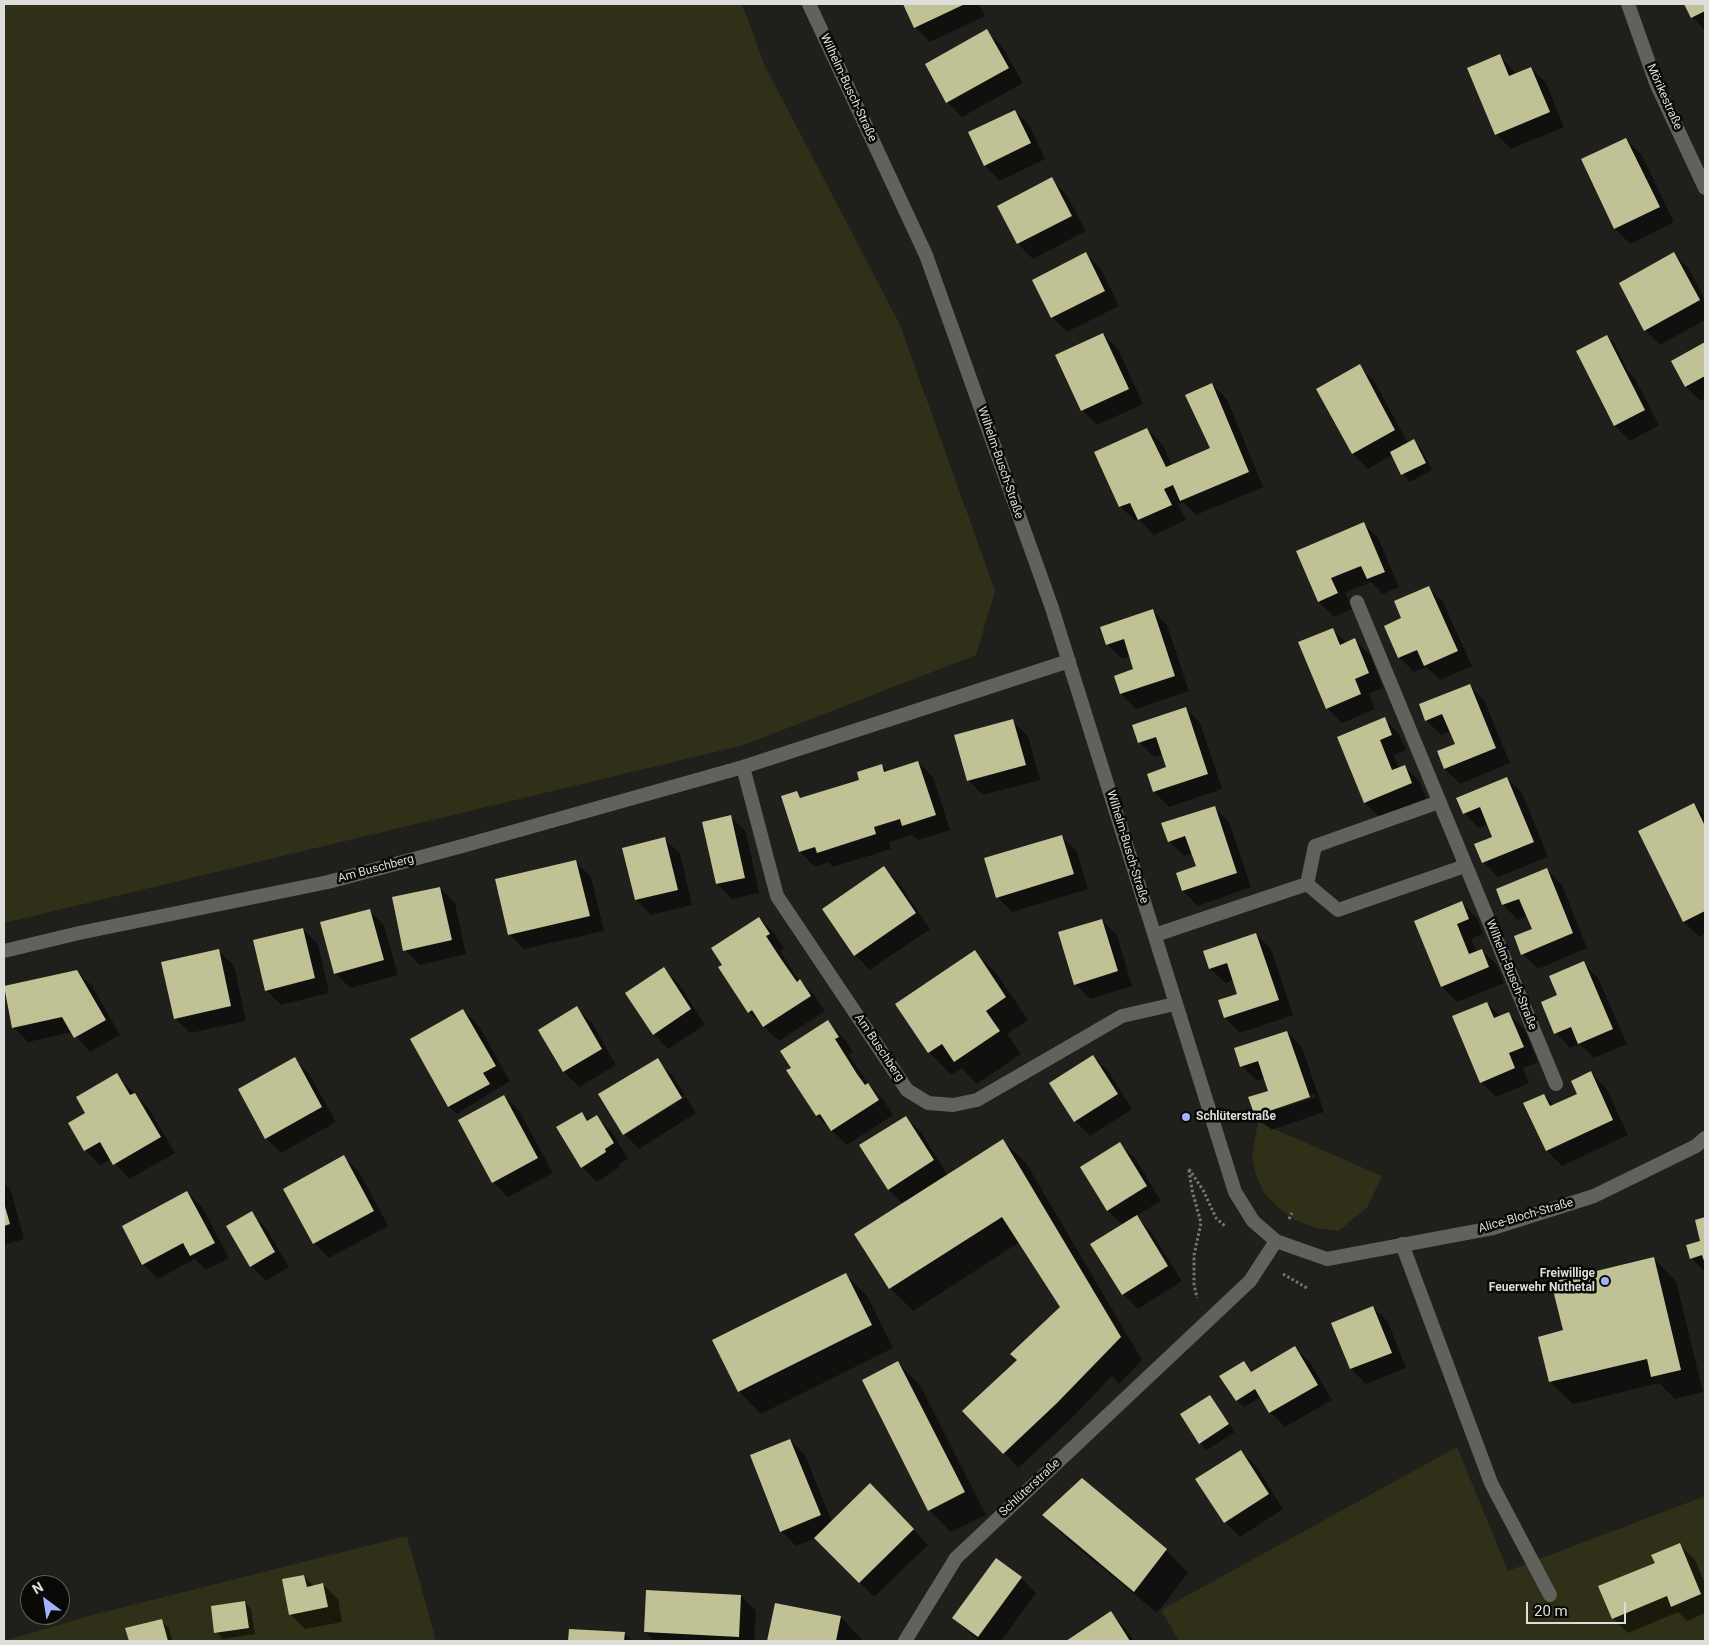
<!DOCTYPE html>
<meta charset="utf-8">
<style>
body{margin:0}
#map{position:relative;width:1709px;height:1645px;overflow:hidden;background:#1f1f1b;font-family:Roboto,sans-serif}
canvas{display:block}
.frame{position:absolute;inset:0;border:5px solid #ddddda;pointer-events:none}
.north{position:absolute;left:20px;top:1575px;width:50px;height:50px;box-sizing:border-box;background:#090907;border:1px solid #5e5e5b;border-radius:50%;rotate:329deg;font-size:14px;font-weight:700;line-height:20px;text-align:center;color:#ddddda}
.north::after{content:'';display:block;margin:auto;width:18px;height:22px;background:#a2b2fd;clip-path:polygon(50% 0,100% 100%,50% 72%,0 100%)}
.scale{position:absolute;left:1526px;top:1602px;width:100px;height:22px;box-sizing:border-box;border:2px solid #ddddda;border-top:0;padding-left:6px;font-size:15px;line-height:18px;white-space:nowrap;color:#ddddda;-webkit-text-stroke:4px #090907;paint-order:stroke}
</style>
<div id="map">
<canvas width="1709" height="1645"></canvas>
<div class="frame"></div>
<div class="north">N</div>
<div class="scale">20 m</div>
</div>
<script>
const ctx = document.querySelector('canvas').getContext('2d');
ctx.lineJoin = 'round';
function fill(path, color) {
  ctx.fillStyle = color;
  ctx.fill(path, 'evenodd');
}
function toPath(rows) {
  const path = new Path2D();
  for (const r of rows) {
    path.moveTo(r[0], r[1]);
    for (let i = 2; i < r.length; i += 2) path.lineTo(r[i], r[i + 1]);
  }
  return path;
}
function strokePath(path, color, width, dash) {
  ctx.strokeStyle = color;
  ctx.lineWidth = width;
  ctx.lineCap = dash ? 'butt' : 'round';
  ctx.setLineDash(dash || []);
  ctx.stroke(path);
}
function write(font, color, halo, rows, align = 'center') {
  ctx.font = font + ' Roboto,sans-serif';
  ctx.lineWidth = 5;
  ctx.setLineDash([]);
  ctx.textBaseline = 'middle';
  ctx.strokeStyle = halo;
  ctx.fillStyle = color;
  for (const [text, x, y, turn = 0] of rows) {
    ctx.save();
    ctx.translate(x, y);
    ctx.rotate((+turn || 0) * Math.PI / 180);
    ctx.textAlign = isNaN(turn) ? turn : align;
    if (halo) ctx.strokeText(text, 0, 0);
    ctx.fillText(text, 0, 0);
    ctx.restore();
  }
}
const green = toPath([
 [4,4,742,4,765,66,900,325,995,591,976,655,744,745,4,923],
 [1258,1122,1382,1176,1367,1208,1338,1231,1316,1228,1295,1220,1279,1208,1264,1193,1256,1175,1252,1156],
 [1457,1447,1508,1571,1705,1496,1705,1641,1179,1641,1161,1610],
 [407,1536,436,1641,4,1641,92,1615]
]);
const shadow = toPath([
 [904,4,979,4,985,16,930,42,915,27],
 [1686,4,1705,4,1705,31,1692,17],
 [986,31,1001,45,1023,83,962,117,947,102,926,64],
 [1500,56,1517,75,1531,68,1546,83,1564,127,1511,149,1496,134],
 [1015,111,1030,126,1045,159,1000,181,985,166,970,133],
 [1626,139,1641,154,1674,222,1630,244,1615,229,1582,160],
 [1051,179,1066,194,1086,231,1033,259,1018,244,999,207],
 [1086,254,1101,269,1119,306,1067,332,1052,317],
 [1674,254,1689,269,1705,300,1705,320,1660,345,1645,330],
 [1103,334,1118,349,1143,404,1097,425,1082,410],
 [1607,336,1614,343,1628,371,1635,379,1659,425,1630,441,1615,426,1578,351],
 [1705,343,1705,399,1701,401,1686,387,1672,361],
 [1359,366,1374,381,1408,443,1413,441,1421,448,1432,470,1410,482,1403,474,1392,455,1368,469,1353,454,1318,389],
 [1212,384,1227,399,1263,487,1196,515,1183,502,1178,504,1186,520,1154,535,1139,520,1135,521,1120,506,1147,429,1162,444,1172,466,1211,449],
 [1363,523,1378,538,1399,587,1383,594,1371,582,1345,593,1352,609,1334,617,1319,602,1298,552],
 [1428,587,1443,602,1472,666,1440,680,1426,667,1414,672,1399,657,1403,619],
 [1152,610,1167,625,1189,691,1136,709,1121,694,1135,670,1131,656,1122,659,1107,644],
 [1333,629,1347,643,1355,640,1370,655,1383,688,1369,694,1375,709,1342,723,1327,708],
 [1469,685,1484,700,1510,763,1460,784,1445,769,1438,752,1457,745,1451,731,1441,735,1426,720],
 [1186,708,1200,723,1222,789,1169,807,1154,792,1168,768,1163,754,1154,757,1139,742],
 [1384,719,1399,734,1406,750,1394,755,1399,769,1405,767,1420,782,1426,798,1380,818,1365,803,1338,738],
 [1013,721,1028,736,1040,780,983,795,968,780],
 [918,762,933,777,950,830,918,840,912,835,889,842,891,849,833,867,828,862,815,867,800,852,797,792,803,799,861,780,882,765,888,772],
 [1507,778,1522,793,1548,857,1498,877,1483,862,1494,838,1488,824,1479,828,1464,813],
 [1694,805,1705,816,1705,934,1699,937,1684,922,1639,832],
 [1214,807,1229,822,1251,887,1198,906,1183,891,1197,867,1192,853,1184,856,1169,841],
 [731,817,746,832,759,893,732,899,717,884],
 [1062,836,1077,852,1088,889,1012,912,997,897],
 [665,839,680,854,692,905,651,915,636,900],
 [576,862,591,877,604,931,524,949,509,934],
 [884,868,899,883,930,929,870,970,855,955],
 [1547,870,1562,885,1587,948,1538,969,1523,954,1533,930,1528,916,1518,920,1503,905,1497,890],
 [440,888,455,903,466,954,420,965,405,950],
 [1462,903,1477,918,1483,934,1471,939,1477,952,1482,950,1497,965,1504,983,1457,1002,1442,987,1416,922],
 [369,910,384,925,398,975,350,988,335,973],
 [759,918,774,933,784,949,780,951,795,975,815,996,825,1011,779,1041,749,1012],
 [1102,920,1117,935,1132,986,1090,999,1075,984],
 [303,929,318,944,329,993,281,1005,266,990],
 [1256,934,1271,949,1293,1015,1240,1033,1225,1018,1239,994,1234,980,1225,983,1210,968],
 [219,951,234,966,246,1021,190,1033,175,1018],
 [975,952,997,974,1028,1020,1007,1034,1021,1054,977,1084,961,1068,951,1075,929,1052],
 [1583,963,1598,978,1627,1044,1594,1058,1580,1044,1570,1048,1556,1033,1558,995],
 [664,969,679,984,705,1025,668,1049,654,1034],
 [77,971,92,986,120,1035,90,1052,72,1032,28,1042,13,1027],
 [1487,1003,1501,1017,1509,1014,1524,1029,1538,1062,1523,1068,1529,1083,1496,1097,1481,1082],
 [577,1008,592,1023,616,1065,579,1087,564,1072,539,1030],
 [463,1010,478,1025,510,1081,457,1114,449,1107,411,1040],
 [828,1022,843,1037,853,1052,849,1055,869,1085,883,1099,893,1115,847,1145,817,1116,788,1070],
 [1287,1032,1302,1047,1324,1112,1271,1130,1256,1115,1270,1092,1265,1078,1257,1081,1242,1066],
 [1315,1094,1316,1097,1282,1108,1282,1105],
 [1093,1056,1108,1071,1132,1109,1090,1136,1075,1121],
 [294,1059,309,1074,336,1122,281,1153,266,1138],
 [657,1060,672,1075,685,1095,626,1131,626,1134,686,1097,696,1113,639,1149,624,1134],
 [1591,1073,1606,1088,1628,1135,1562,1166,1547,1151,1544,1095,1555,1106,1579,1095],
 [117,1075,149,1109,175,1153,129,1179,111,1159,100,1165,85,1150,87,1114],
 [504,1096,519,1111,553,1173,508,1197,493,1182,460,1120],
 [582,1113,590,1121,597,1117,612,1132,628,1159,619,1164,620,1167,597,1182,582,1167],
 [906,1117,921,1132,948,1176,1003,1141,1026,1163,1142,1360,1119,1384,1112,1376,1072,1418,1018,1468,1004,1453,1066,1315,1020,1242,913,1311,890,1288,856,1235,903,1204,888,1189],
 [1120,1144,1135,1158,1161,1201,1136,1216,1151,1232,1182,1281,1138,1309,1123,1294,1123,1225,1107,1210],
 [344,1157,359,1172,388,1226,329,1258,314,1243],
 [4,1183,11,1191,24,1239,4,1245],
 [187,1192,202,1207,229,1258,206,1270,195,1259,158,1279,143,1264],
 [251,1213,266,1228,289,1267,266,1281,251,1266],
 [1705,1218,1705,1272,1691,1258,1702,1242,1696,1221],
 [1653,1258,1676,1281,1703,1392,1675,1399,1659,1383,1573,1404,1550,1382,1539,1337,1564,1331],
 [846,1275,868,1297,893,1348,761,1414,739,1391],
 [1373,1307,1388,1322,1406,1368,1366,1384,1351,1369],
 [1295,1348,1310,1362,1332,1400,1285,1427,1270,1412,1261,1397,1244,1407,1237,1400,1243,1363,1252,1372],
 [898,1363,920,1385,986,1515,951,1532,929,1510],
 [1210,1397,1235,1432,1207,1450,1200,1443],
 [790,1440,805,1455,832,1522,870,1485,928,1545,874,1597,816,1538,796,1546,781,1531],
 [1241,1451,1256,1466,1283,1509,1240,1537,1225,1522],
 [1044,1515,1166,1550,1188,1573,1157,1613,1066,1538],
 [1680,1545,1695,1560,1705,1584,1705,1613,1687,1621,1678,1612,1628,1633,1613,1618],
 [996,1560,1021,1578,1036,1593,1001,1641,979,1641,953,1618],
 [304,1576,314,1586,323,1584,338,1599,342,1622,305,1629,290,1614],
 [741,1596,756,1611,754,1641,654,1641,645,1632],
 [244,1602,251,1609,255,1634,223,1639,216,1632],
 [776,1604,841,1617,863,1641,769,1641],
 [1110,1613,1125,1628,1134,1641,1068,1641],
 [162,1621,169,1628,172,1641,130,1641,127,1629],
 [570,1630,624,1633,633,1641,569,1641]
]);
const building = toPath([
 [903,4,965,4,914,28],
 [1684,4,1705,4,1705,11,1691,18],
 [987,29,1009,68,946,103,925,64],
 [1500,54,1509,76,1531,67,1550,112,1495,135,1467,68],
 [1015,110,1031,143,984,166,968,132],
 [1626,138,1660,207,1614,229,1581,159],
 [1052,177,1072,216,1017,244,997,206],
 [1086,252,1105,291,1051,318,1032,280],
 [1674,252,1700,300,1644,331,1619,283],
 [1103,333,1129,389,1081,411,1055,355],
 [1607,335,1645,410,1614,426,1576,351],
 [1705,342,1705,376,1685,387,1671,361],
 [1360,364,1395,430,1352,454,1316,389],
 [1212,383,1249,472,1180,501,1173,485,1164,489,1172,505,1138,520,1130,503,1119,507,1094,452,1147,428,1166,467,1210,448,1185,395],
 [1414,439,1426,463,1401,475,1390,452],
 [1364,522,1385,572,1367,579,1361,566,1331,578,1338,593,1318,602,1296,551],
 [1429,586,1458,651,1424,666,1417,650,1398,658,1384,626,1401,618,1394,601],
 [1153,609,1175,676,1120,694,1114,676,1133,669,1124,639,1106,645,1100,627],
 [1333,628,1340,645,1355,638,1369,673,1355,679,1361,694,1326,709,1298,642],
 [1470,684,1496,748,1444,769,1437,751,1455,744,1442,714,1425,721,1419,704],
 [1186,707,1208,774,1153,792,1147,774,1166,767,1156,737,1138,743,1132,725],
 [1385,717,1392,735,1380,740,1392,770,1405,765,1412,783,1364,803,1337,737],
 [1013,719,1026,765,967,781,954,735],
 [918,761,936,815,902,826,900,819,874,827,876,834,817,853,815,847,799,852,781,796,797,791,800,798,859,780,857,772,882,764,884,772],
 [1507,777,1534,842,1482,863,1474,844,1492,837,1480,807,1463,814,1456,798],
 [1694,803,1705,826,1705,911,1683,922,1638,831],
 [1215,806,1237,873,1182,891,1176,873,1196,866,1185,836,1168,842,1161,823],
 [731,815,745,878,716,884,702,822],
 [1062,835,1074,874,996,898,984,858],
 [665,837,678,890,635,900,622,848],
 [576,860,590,916,508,935,495,879],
 [884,866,916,913,854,956,822,909],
 [1547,868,1573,933,1521,955,1514,936,1532,929,1519,899,1502,905,1496,889],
 [440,887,452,940,403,951,392,897],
 [1462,901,1469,919,1457,924,1469,954,1482,949,1489,967,1441,987,1414,921],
 [370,909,384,960,334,974,320,922],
 [759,917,770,934,766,936,781,959,797,982,800,979,811,996,763,1027,752,1010,748,1013,718,967,722,965,711,948],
 [1102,919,1118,971,1074,985,1058,932],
 [303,928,315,978,265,991,253,940],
 [1256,933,1279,1000,1224,1018,1218,1000,1237,994,1227,963,1209,969,1203,951],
 [219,949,231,1006,174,1019,161,962],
 [975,950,1006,997,986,1011,1000,1031,954,1062,942,1044,928,1053,895,1004],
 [1584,961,1613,1029,1578,1044,1571,1027,1554,1034,1541,1002,1557,995,1549,976],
 [664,967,691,1009,653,1035,625,993],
 [77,970,106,1020,74,1038,62,1017,12,1028,4,986],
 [1487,1002,1494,1018,1509,1012,1524,1047,1509,1053,1515,1068,1480,1083,1452,1016],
 [577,1006,602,1049,563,1072,538,1030],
 [463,1009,496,1066,483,1073,490,1084,448,1107,410,1039],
 [828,1020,839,1037,835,1039,857,1074,865,1085,868,1083,879,1100,831,1131,820,1114,816,1116,786,1070,791,1068,780,1051],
 [1287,1031,1310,1097,1255,1116,1248,1097,1268,1091,1258,1061,1240,1067,1234,1048],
 [1093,1055,1118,1094,1074,1122,1049,1083],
 [295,1057,322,1107,265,1139,238,1089],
 [658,1058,682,1098,623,1135,598,1094],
 [1591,1071,1613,1120,1546,1151,1523,1103,1544,1094,1550,1106,1577,1094,1571,1081],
 [117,1073,130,1095,135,1093,161,1137,113,1165,100,1142,84,1151,68,1123,85,1113,76,1097],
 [504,1095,538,1158,492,1183,458,1120],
 [582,1112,587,1121,597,1115,614,1143,605,1149,606,1152,581,1168,556,1127],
 [906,1116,934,1160,888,1190,859,1145],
 [1003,1139,1121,1337,1057,1403,1003,1454,962,1411,1017,1360,1010,1354,1060,1307,1002,1217,889,1289,854,1234],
 [1120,1142,1147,1186,1107,1211,1080,1167],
 [344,1155,374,1211,313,1244,283,1189],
 [187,1191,215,1243,190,1256,183,1243,142,1265,122,1226],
 [4,1203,10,1224,4,1226],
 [252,1211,275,1252,250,1267,226,1226],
 [1137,1215,1168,1266,1122,1295,1090,1244],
 [1705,1217,1705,1264,1702,1255,1690,1259,1686,1245,1700,1241,1695,1220],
 [1654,1257,1681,1370,1651,1377,1647,1359,1549,1382,1538,1337,1563,1330,1551,1282],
 [846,1273,872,1325,738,1392,712,1340],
 [1373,1306,1392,1353,1350,1369,1331,1323],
 [1295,1346,1318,1385,1269,1413,1255,1389,1236,1401,1219,1376,1244,1361,1251,1372],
 [898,1361,965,1492,928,1511,862,1380],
 [1210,1395,1229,1424,1199,1444,1180,1414],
 [790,1439,821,1515,780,1532,750,1455],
 [1241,1450,1269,1494,1224,1523,1195,1479],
 [1082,1478,1167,1549,1134,1592,1042,1515],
 [870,1483,914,1529,859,1583,814,1538],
 [1680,1543,1701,1594,1671,1607,1667,1596,1612,1619,1598,1586,1655,1563,1651,1555],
 [996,1558,1022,1577,978,1637,952,1618],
 [304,1575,307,1587,323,1583,328,1607,289,1615,282,1579],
 [646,1590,741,1595,739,1637,644,1632],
 [245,1601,249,1628,214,1633,211,1606],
 [775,1603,841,1616,836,1641,767,1641],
 [1111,1611,1130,1641,1066,1641],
 [162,1619,168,1641,129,1641,125,1628],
 [569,1629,625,1632,624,1641,568,1641]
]);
const path = toPath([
 [1189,1169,1203,1190,1216,1218,1226,1227],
 [1189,1170,1192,1190,1201,1223,1194,1255,1194,1284,1197,1298],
 [1289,1219,1292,1213],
 [1283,1274,1307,1288]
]);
const service = toPath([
 [1402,1244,1491,1483,1550,1595]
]);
const minor = toPath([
 [809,4,926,255,1052,608,1235,1192,1253,1221,1276,1241,1327,1259,1493,1228,1594,1196,1696,1146,1705,1138],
 [1628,4,1656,83,1705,188],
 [1357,602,1556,1084],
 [743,767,777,896,907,1090,928,1103,953,1105,977,1100,1122,1016,1175,1004],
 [1307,884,1338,910,1465,866],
 [1307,884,1315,846,1439,802],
 [1155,935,1307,884],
 [4,951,79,933,328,882,466,845,743,767,1069,661],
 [905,1641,956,1558,1250,1281,1276,1241]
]);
const markers = [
 [1186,1117,5,"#a2b2fd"],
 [1605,1281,5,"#a2b2fd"]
];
const streetNames = [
 ["Wilhelm-Busch-Straße",848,88,65],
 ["Mörikestraße",1664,97,66],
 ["Wilhelm-Busch-Straße",1000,463,71],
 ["Wilhelm-Busch-Straße",1127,847,73],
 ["Am Buschberg",376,869,-15],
 ["Wilhelm-Busch-Straße",1511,975,68],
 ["Am Buschberg",879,1048,56],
 ["Alice-Bloch-Straße",1526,1216,-16],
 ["Schlüterstraße",1030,1488,-43]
];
const poiNames = [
 ["Schlüterstraße",1196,1117],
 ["Freiwillige",1595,1274,"right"],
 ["Feuerwehr Nuthetal",1595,1288,"right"]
];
fill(green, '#303018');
fill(shadow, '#0007');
fill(building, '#c0c195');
strokePath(path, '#777773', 3, [2.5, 2.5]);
strokePath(service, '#62625d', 14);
strokePath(minor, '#62625d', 14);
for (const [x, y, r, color] of markers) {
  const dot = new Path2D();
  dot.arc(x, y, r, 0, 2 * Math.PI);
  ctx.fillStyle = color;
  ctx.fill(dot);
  strokePath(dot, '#090907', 2);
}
write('12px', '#ddddda', '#090907', streetNames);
write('bold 12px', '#ddddda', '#090907', poiNames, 'left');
</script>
